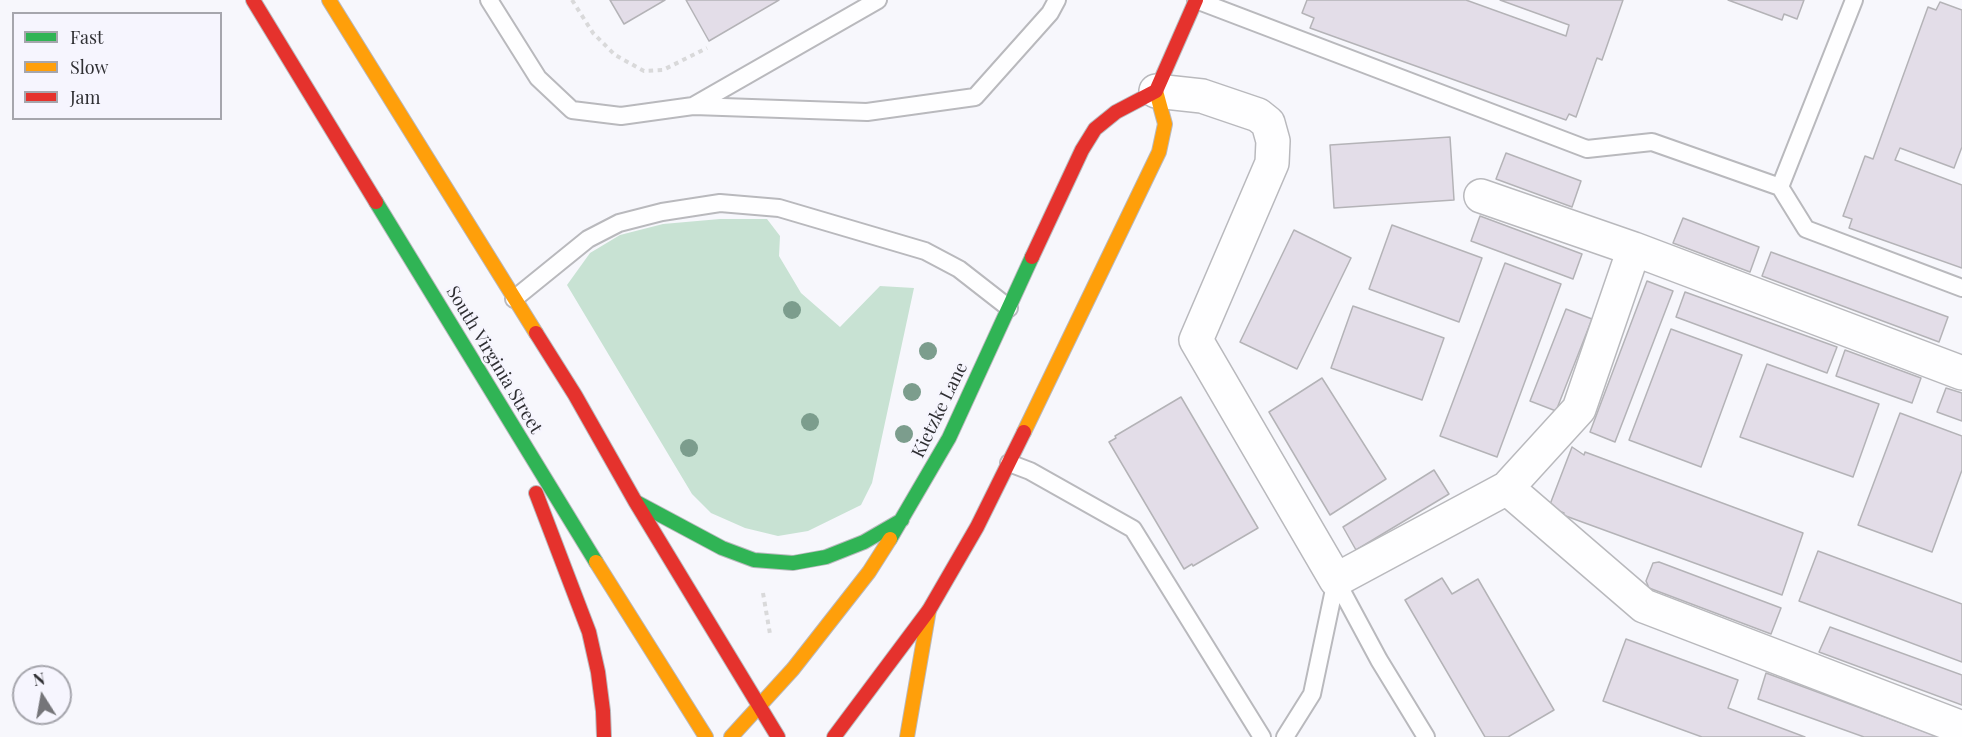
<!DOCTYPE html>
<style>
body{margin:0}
#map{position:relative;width:1962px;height:737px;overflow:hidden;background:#f7f7fc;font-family:"Playfair Display",serif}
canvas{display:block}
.legend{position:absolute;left:12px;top:12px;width:210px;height:108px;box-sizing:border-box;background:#f6f5fe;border:2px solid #a6a6ad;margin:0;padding:8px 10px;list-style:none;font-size:18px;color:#2f2f33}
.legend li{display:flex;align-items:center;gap:12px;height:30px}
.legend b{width:30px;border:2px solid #a6a6ad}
.north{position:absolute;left:12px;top:665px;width:60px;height:60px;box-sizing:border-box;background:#f6f5fe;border:2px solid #a6a6ad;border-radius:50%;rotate:349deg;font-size:16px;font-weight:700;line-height:24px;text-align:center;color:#2f2f33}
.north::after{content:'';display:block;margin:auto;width:21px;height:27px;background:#757579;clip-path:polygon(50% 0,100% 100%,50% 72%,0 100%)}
</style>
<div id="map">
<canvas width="1962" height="737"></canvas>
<ul class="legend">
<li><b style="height:8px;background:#30b455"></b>Fast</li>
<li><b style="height:8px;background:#ff9f0a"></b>Slow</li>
<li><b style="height:8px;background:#e5322d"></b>Jam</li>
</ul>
<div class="north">N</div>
</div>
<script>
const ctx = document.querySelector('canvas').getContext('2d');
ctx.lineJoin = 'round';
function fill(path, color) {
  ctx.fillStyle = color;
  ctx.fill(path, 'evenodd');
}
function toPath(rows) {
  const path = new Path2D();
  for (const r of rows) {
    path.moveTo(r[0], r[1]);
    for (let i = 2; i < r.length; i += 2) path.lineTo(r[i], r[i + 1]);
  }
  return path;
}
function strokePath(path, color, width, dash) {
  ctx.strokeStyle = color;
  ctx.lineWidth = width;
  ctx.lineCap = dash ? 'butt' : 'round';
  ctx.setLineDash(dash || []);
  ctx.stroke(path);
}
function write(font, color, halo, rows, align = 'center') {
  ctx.font = font + ' "Playfair Display",serif';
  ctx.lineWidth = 4.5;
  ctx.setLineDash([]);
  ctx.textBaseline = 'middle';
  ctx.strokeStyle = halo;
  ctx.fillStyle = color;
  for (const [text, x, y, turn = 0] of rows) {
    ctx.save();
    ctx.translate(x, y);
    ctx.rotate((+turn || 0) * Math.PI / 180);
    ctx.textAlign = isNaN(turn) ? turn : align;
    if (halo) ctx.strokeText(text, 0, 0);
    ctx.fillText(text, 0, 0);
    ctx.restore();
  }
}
const green = toPath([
 [720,219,767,219,780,236,779,256,801,293,840,327,880,286,914,288,872,483,861,505,808,531,778,536,745,528,711,513,692,494,567,285,590,253,620,235,663,224]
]);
const building = toPath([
 [610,0,665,0,624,24,610,0],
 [686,0,779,0,709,41,686,0],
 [1307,0,1466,0,1566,36,1569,25,1500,0,1623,0,1602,60,1597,58,1576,117,1569,114,1566,120,1310,28,1314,18,1302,13,1307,0],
 [1728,0,1804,0,1797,19,1784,14,1782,20,1728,0],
 [1940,2,1962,10,1962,147,1954,168,1900,148,1895,160,1962,185,1962,268,1849,228,1852,219,1843,216,1865,156,1873,159,1928,7,1936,10,1940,2],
 [1450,137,1454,200,1334,208,1330,145,1450,137],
 [1506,153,1581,181,1572,207,1496,179,1506,153],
 [1480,216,1582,254,1573,279,1471,241,1480,216],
 [1683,218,1759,247,1750,272,1673,243,1683,218],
 [1392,225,1482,258,1459,322,1369,289,1392,225],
 [1294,230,1351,258,1297,369,1240,342,1294,230],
 [1771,252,1948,317,1939,342,1762,276,1771,252],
 [1505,263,1561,284,1497,457,1440,436,1505,263],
 [1647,281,1673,291,1615,442,1590,432,1647,281],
 [1685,292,1837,347,1827,373,1676,317,1685,292],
 [1353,306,1444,338,1422,400,1331,368,1353,306],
 [1566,309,1592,319,1556,411,1530,401,1566,309],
 [1671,329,1742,355,1701,467,1629,440,1671,329],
 [1845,350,1921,378,1912,403,1836,376,1845,350],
 [1767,364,1879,404,1853,477,1740,437,1767,364],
 [1322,378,1386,479,1330,515,1269,412,1322,378],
 [1946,388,1962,393,1962,421,1937,412,1946,388],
 [1181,397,1258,528,1193,566,1192,564,1184,569,1109,442,1116,438,1115,436,1181,397],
 [1900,413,1962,436,1962,470,1932,552,1858,525,1900,413],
 [1572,447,1584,455,1585,452,1803,533,1782,595,1563,515,1564,513,1549,507,1572,447],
 [1434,470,1449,494,1356,550,1343,527,1434,470],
 [1818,551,1962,604,1962,662,1799,601,1818,551],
 [1659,562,1781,608,1771,634,1649,588,1646,581,1653,563,1659,562],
 [1442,578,1452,594,1478,579,1554,710,1508,737,1485,737,1405,600,1442,578],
 [1830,627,1962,675,1962,705,1819,652,1830,627],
 [1626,639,1738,680,1728,708,1805,737,1702,737,1603,701,1626,639],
 [1766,673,1939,737,1864,737,1758,699,1766,673]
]);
const path = toPath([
 [572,0,593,33,615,55,644,71,663,70,707,48],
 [763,593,770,634]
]);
const lane = toPath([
 [489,0,538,78,572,110,621,116,693,106,878,0],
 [1196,0,1587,149,1652,142,1780,187,1806,229,1962,288],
 [694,106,867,112,975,97,1050,13,1057,0],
 [1780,187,1854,0],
 [514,299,588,239,619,223,662,212,720,203,779,208,925,251,959,269,1009,308],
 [1009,463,1030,471,1133,529,1262,737],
 [1336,580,1379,660,1426,737],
 [1285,737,1312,694,1336,580]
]);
const street = toPath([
 [1156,91,1202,96,1258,115,1268,123,1273,141,1272,163,1196,340,1336,580,1507,488,1579,409,1634,249,1481,196],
 [1634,249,1962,373],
 [1507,488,1644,606,1962,728]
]);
const fast = toPath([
 [376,202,596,562],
 [636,502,722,548,754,560,793,563,826,557,864,542,902,520],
 [890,539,949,438,1032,257]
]);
const slow = toPath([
 [329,0,536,333],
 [1024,432,1159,152,1165,124,1156,91],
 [596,562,706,737],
 [731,737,793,669,869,572,890,539],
 [907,737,929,610]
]);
const jam = toPath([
 [253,0,376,202],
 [1032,257,1082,150,1095,129,1116,112,1156,91,1196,0],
 [536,333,575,395,635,501,778,737],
 [536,493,589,632,598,672,603,711,604,737],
 [834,737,929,610,977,527,1024,432]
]);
const trees = [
 [792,310],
 [928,351],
 [912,392],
 [810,422],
 [904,434],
 [689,448]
];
const streetNames = [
 ["South Virginia Street",494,360,59],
 ["Kietzke Lane",940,410,-64]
];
fill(green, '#c8e2d3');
fill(building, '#e3dde8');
strokePath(building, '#b4b3b7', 1.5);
strokePath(lane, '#b9b9bd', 20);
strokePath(street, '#b9b9bd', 36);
strokePath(fast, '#b9b9bd', 16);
strokePath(slow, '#b9b9bd', 16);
strokePath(jam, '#b9b9bd', 16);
strokePath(path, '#d9d9da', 4, [4.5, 4.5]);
strokePath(lane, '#fefeff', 16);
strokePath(street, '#fefeff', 33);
strokePath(fast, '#30b455', 14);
strokePath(slow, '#ff9f0a', 14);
strokePath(jam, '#e5322d', 14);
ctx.fillStyle = '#7c9d8d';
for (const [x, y] of trees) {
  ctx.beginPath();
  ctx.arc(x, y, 9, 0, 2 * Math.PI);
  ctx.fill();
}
write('18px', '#2f2f33', '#f6f5fe', streetNames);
</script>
